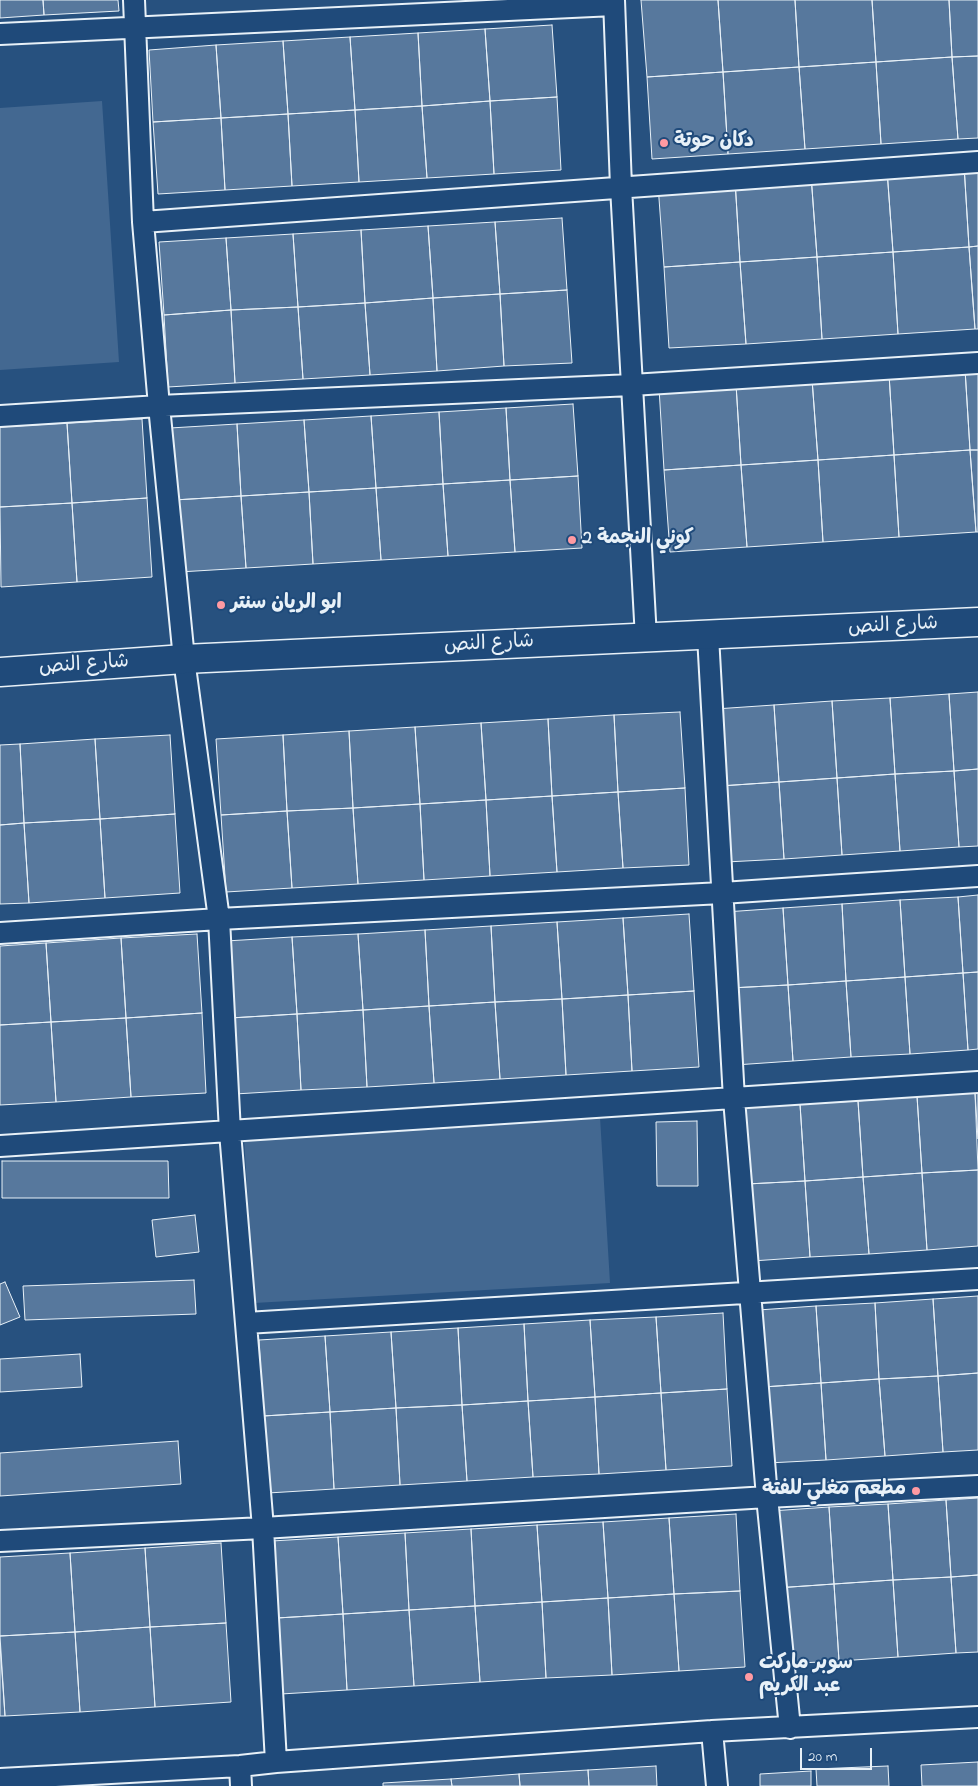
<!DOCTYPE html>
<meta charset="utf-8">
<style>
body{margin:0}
#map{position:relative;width:978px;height:1786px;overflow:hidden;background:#27517f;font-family:"Indie Flower",sans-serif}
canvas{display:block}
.scale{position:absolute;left:800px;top:1748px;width:72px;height:22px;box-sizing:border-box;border:2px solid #e8f1f8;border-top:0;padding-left:6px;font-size:15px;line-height:18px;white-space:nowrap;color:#e8f1f8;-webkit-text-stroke:4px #1f4a7a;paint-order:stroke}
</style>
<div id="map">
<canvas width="978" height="1786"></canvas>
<div class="scale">20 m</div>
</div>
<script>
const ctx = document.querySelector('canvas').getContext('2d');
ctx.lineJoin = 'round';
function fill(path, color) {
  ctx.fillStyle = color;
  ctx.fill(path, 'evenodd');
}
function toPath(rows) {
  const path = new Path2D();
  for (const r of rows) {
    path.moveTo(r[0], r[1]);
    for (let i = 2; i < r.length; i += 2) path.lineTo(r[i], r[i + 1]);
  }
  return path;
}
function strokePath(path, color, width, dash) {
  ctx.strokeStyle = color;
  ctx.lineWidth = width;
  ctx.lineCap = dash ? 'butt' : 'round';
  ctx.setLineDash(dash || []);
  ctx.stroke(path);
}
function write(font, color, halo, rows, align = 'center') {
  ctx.font = font + ' "Indie Flower","Playpen Sans Arabic",sans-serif';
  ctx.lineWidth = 4;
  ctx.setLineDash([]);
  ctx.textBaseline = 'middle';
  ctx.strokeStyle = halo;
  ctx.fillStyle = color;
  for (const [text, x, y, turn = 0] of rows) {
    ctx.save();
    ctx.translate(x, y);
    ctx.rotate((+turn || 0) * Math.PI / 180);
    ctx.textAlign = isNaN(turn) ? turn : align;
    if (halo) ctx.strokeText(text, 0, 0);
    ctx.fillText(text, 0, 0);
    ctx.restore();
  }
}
const green = toPath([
 [102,101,119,362,0,370,0,108],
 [600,1117,610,1283,254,1303,244,1138]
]);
const building = toPath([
 [0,0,43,0,44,15,0,18,0,0],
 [43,0,118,0,119,11,44,15,43,0],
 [641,0,718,0,723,72,647,77,641,0],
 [718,0,795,0,799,67,723,72,718,0],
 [795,0,872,0,876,62,799,67,795,0],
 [872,0,949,0,952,57,876,62,872,0],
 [949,0,978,0,978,56,952,57,949,0],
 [552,25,557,97,490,101,485,29,552,25],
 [485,29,490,101,422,106,418,33,485,29],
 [418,33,422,106,355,110,350,37,418,33],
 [350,37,355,110,288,114,283,41,350,37],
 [283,41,288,114,221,118,216,45,283,41],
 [216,45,221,118,153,122,149,50,216,45],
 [978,56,978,138,958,139,952,57,978,56],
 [952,57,958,139,881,144,876,62,952,57],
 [876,62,881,144,805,149,799,67,876,62],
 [799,67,805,149,728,154,723,72,799,67],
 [723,72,728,154,652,159,647,77,723,72],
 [557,97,561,170,494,174,490,101,557,97],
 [490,101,494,174,427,178,422,106,490,101],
 [422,106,427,178,359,182,355,110,422,106],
 [355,110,359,182,292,186,288,114,355,110],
 [288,114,292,186,225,190,221,118,288,114],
 [221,118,225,190,158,194,153,122,221,118],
 [964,165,969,247,893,252,887,170,964,165],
 [964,165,978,165,978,246,969,247,964,165],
 [887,170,893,252,817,257,811,175,887,170],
 [811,175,817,257,740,262,735,180,811,175],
 [735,180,740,262,664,267,658,185,735,180],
 [562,218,567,290,500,294,495,222,562,218],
 [495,222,500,294,433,298,428,226,495,222],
 [428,226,433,298,365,303,361,230,428,226],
 [361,230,365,303,298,307,293,234,361,230],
 [293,234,298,307,231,310,226,238,293,234],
 [226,238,231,310,164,315,159,242,226,238],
 [978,246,978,329,975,329,969,247,978,246],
 [969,247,975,329,898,334,893,252,969,247],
 [893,252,898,334,822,339,817,257,893,252],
 [817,257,822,339,746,344,740,262,817,257],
 [740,262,746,344,669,348,664,267,740,262],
 [567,290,572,363,504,366,500,294,567,290],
 [500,294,504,366,437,371,433,298,500,294],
 [433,298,437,371,370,375,365,303,433,298],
 [365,303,370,375,303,379,298,307,365,303],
 [298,307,303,379,235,383,231,310,298,307],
 [231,310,235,383,168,387,164,315,231,310],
 [978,368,978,450,970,450,965,369,978,368],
 [965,369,970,450,894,455,889,374,965,369],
 [889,374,894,455,818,460,812,379,889,374],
 [812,379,818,460,741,465,736,384,812,379],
 [736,384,741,465,664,470,659,388,736,384],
 [573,404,578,476,510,480,506,408,573,404],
 [506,408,510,480,443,484,439,412,506,408],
 [439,412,443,484,376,488,371,416,439,412],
 [371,416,376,488,309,492,304,420,371,416],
 [142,419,147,498,72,503,67,423,142,419],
 [304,420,309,492,241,496,237,424,304,420],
 [67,423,72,503,0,507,0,427,67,423],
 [237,424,241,496,174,500,170,428,237,424],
 [970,450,976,532,899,537,894,455,970,450],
 [970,450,978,450,978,532,976,532,970,450],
 [894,455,899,537,823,542,818,460,894,455],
 [818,460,823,542,747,547,741,465,818,460],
 [741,465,747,547,670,552,664,470,741,465],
 [578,476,582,548,515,552,510,480,578,476],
 [510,480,515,552,448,556,443,484,510,480],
 [443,484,448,556,381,560,376,488,443,484],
 [376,488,381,560,313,564,309,492,376,488],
 [309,492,313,564,246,568,241,496,309,492],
 [241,496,246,568,179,572,174,500,241,496],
 [147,498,152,577,77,582,72,503,147,498],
 [72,503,77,582,1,587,0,507,72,503],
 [978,692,978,769,954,771,949,694,978,692],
 [949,694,954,771,895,774,890,698,949,694],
 [890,698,895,774,837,778,832,701,890,698],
 [832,701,837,778,779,782,774,705,832,701],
 [774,705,779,782,720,786,715,709,774,705],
 [680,712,685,788,618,792,614,715,680,712],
 [614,715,618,792,552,796,548,719,614,715],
 [548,719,552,796,486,800,481,723,548,719],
 [481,723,486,800,420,804,415,727,481,723],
 [415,727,420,804,353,808,349,731,415,727],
 [349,731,353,808,287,811,283,735,349,731],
 [170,735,175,814,100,819,95,739,170,735],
 [283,735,287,811,221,815,216,739,283,735],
 [95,739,100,819,24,823,20,744,95,739],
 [20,744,24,823,0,825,0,745,20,744],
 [978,769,978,846,959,847,954,771,978,769],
 [954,771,959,847,900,851,895,774,954,771],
 [895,774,900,851,842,855,837,778,895,774],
 [837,778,842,855,784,859,779,782,837,778],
 [779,782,784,859,726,862,720,786,779,782],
 [685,788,689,865,623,868,618,792,685,788],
 [618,792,623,868,557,872,552,796,618,792],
 [552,796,557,872,490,876,486,800,552,796],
 [486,800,490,876,424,880,420,804,486,800],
 [420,804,424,880,358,884,353,808,420,804],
 [353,808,358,884,292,888,287,811,353,808],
 [287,811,292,888,226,892,221,815,287,811],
 [175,814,180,893,105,898,100,819,175,814],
 [100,819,105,898,29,903,24,823,100,819],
 [24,823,29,903,0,904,0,825,24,823],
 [978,895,978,972,963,973,958,897,978,895],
 [958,897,963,973,905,977,900,900,958,897],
 [900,900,905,977,846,981,842,904,900,900],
 [842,904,846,981,788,985,783,908,842,904],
 [783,908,788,985,730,988,725,912,783,908],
 [689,914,694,991,628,995,623,918,689,914],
 [623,918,628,995,562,999,557,922,623,918],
 [557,922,562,999,495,1002,491,926,557,922],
 [491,926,495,1002,429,1006,425,930,491,926],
 [425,930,429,1006,363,1010,358,934,425,930],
 [197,934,202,1013,126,1018,121,938,197,934],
 [358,934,363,1010,297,1014,292,937,358,934],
 [292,937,297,1014,230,1018,226,941,292,937],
 [121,938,126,1018,51,1022,46,943,121,938],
 [46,943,51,1022,0,1025,0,946,46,943],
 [978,972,978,1049,968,1050,963,973,978,972],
 [963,973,968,1050,910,1054,905,977,963,973],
 [905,977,910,1054,851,1057,846,981,905,977],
 [846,981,851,1057,793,1061,788,985,846,981],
 [788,985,793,1061,735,1065,730,988,788,985],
 [694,991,699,1067,632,1071,628,995,694,991],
 [628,995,632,1071,566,1075,562,999,628,995],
 [562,999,566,1075,500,1079,495,1002,562,999],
 [495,1002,500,1079,434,1083,429,1006,495,1002],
 [429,1006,434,1083,367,1087,363,1010,429,1006],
 [363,1010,367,1087,301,1090,297,1014,363,1010],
 [202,1013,206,1093,131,1097,126,1018,202,1013],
 [297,1014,301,1090,235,1094,230,1018,297,1014],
 [126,1018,131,1097,56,1102,51,1022,126,1018],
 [51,1022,56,1102,0,1105,0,1025,51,1022],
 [975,1093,978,1093,978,1139,975,1093],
 [975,1093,978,1170,922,1173,917,1096,975,1093],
 [917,1096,922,1173,863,1177,858,1101,917,1096],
 [858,1101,863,1177,805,1181,800,1104,858,1101],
 [800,1104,805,1181,747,1184,742,1108,800,1104],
 [697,1121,698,1186,657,1186,656,1122,697,1121],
 [2,1161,168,1161,169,1198,2,1198,2,1161],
 [978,1170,978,1246,927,1250,922,1173,978,1170],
 [922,1173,927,1250,869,1254,863,1177,922,1173],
 [863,1177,869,1254,810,1257,805,1181,863,1177],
 [805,1181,810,1257,752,1261,747,1184,805,1181],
 [195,1215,199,1252,156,1257,152,1220,195,1215],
 [194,1280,196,1314,25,1320,23,1286,194,1280],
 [5,1282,20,1317,0,1325,0,1284,5,1282],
 [978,1296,978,1373,938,1376,933,1299,978,1296],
 [933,1299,938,1376,879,1379,875,1303,933,1299],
 [875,1303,879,1379,821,1383,816,1306,875,1303],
 [816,1306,821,1383,763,1387,758,1310,816,1306],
 [723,1313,727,1389,661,1393,656,1317,723,1313],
 [656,1317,661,1393,595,1397,590,1320,656,1317],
 [590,1320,595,1397,528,1401,524,1324,590,1320],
 [524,1324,528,1401,462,1405,458,1328,524,1324],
 [458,1328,462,1405,396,1408,391,1332,458,1328],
 [391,1332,396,1408,330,1412,325,1336,391,1332],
 [325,1336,330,1412,263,1416,259,1340,325,1336],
 [80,1354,82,1387,0,1392,0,1359,80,1354],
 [978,1373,978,1450,943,1452,938,1376,978,1373],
 [938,1376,943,1452,885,1456,879,1379,938,1376],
 [879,1379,885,1456,826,1460,821,1383,879,1379],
 [821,1383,826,1460,768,1463,763,1387,821,1383],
 [727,1389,732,1466,666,1470,661,1393,727,1389],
 [661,1393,666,1470,599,1474,595,1397,661,1393],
 [595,1397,599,1474,533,1477,528,1401,595,1397],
 [528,1401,533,1477,467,1481,462,1405,528,1401],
 [462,1405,467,1481,400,1485,396,1408,462,1405],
 [396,1408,400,1485,334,1489,330,1412,396,1408],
 [330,1412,334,1489,268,1493,263,1416,330,1412],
 [178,1441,181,1484,0,1496,0,1453,178,1441],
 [978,1498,978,1575,951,1577,946,1500,978,1498],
 [946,1500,951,1577,893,1580,888,1504,946,1500],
 [888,1504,893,1580,834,1584,829,1507,888,1504],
 [829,1507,834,1584,776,1588,771,1511,829,1507],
 [736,1514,740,1591,674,1594,669,1518,736,1514],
 [669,1518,674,1594,608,1598,603,1522,669,1518],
 [603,1522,608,1598,542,1602,537,1525,603,1522],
 [537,1525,542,1602,475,1606,471,1529,537,1525],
 [471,1529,475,1606,409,1610,405,1533,471,1529],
 [405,1533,409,1610,343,1614,338,1537,405,1533],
 [338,1537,343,1614,277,1618,272,1541,338,1537],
 [221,1543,226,1623,150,1627,145,1548,221,1543],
 [145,1548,150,1627,75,1632,70,1553,145,1548],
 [70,1553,75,1632,0,1636,0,1557,70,1553],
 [978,1575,978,1652,956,1653,951,1577,978,1575],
 [951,1577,956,1653,898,1657,893,1580,951,1577],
 [893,1580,898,1657,839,1661,834,1584,893,1580],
 [834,1584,839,1661,781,1664,776,1588,834,1584],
 [740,1591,745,1667,679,1671,674,1594,740,1591],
 [674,1594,679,1671,612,1675,608,1598,674,1594],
 [608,1598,612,1675,546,1678,542,1602,608,1598],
 [542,1602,546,1678,480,1682,475,1606,542,1602],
 [475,1606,480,1682,414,1686,409,1610,475,1606],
 [409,1610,414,1686,347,1690,343,1614,409,1610],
 [343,1614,347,1690,281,1694,277,1618,343,1614],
 [226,1623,231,1702,155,1707,150,1627,226,1623],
 [150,1627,155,1707,80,1712,75,1632,150,1627],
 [75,1632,80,1712,5,1716,0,1636,75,1632],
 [0,1645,5,1716,0,1716,0,1645],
 [978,1762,978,1786,922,1786,921,1765,978,1762],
 [656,1766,657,1786,589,1786,588,1770,656,1766],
 [888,1766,889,1786,817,1786,816,1769,888,1766],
 [588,1770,589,1786,520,1786,519,1774,588,1770],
 [811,1771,811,1786,760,1786,760,1774,811,1771],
 [519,1774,520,1786,452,1786,451,1779,519,1774],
 [451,1779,452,1786,383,1786,383,1783,451,1779]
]);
const street = toPath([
 [134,0,143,222,159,406,184,659,219,919,230,1132,263,1528,276,1762],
 [614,0,621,187,646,638],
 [0,34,614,5],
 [143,222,978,162],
 [0,416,159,406,632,385,978,363],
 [708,636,734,1099,767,1497,790,1728],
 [0,933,219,919,722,893,978,876],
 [0,1146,978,1082],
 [246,1323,978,1279],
 [0,1541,263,1528,767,1497,978,1486],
 [712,1731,717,1786],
 [240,1766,241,1786],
 [0,1779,240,1766,276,1762,712,1731,978,1717]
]);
const secondary = toPath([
 [0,672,184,659,978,622]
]);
const markers = [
 [664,143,5,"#ff9aa2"],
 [572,540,5,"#ff9aa2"],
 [221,605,5,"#ff9aa2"],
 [916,1491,5,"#ff9aa2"],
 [749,1677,5,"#ff9aa2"]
];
const poiNames = [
 ["دكان حوتة",674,143],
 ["كوني النجمة 2",582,540],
 ["ابو الريان سنتر",231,605],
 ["مطعم مغلي للفتة",906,1491,"right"],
 ["سوبر ماركت",759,1665],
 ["عبد الكريم",759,1688]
];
const streetNames = [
 ["شارع النص",893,627,-3],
 ["شارع النص",489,645,-3],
 ["شارع النص",84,666,-4]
];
fill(green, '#436891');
fill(building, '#57789d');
strokePath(building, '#e8f1f8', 1);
strokePath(street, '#e8f1f8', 24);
strokePath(secondary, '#e8f1f8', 31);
strokePath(street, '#1f4a7a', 20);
strokePath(secondary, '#1f4a7a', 28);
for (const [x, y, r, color] of markers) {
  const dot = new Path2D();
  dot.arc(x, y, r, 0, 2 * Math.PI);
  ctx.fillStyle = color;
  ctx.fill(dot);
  strokePath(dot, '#1f4a7a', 2);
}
write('bold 20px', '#e8f1f8', '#1f4a7a', poiNames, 'left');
write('20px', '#e8f1f8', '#1f4a7a', streetNames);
</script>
